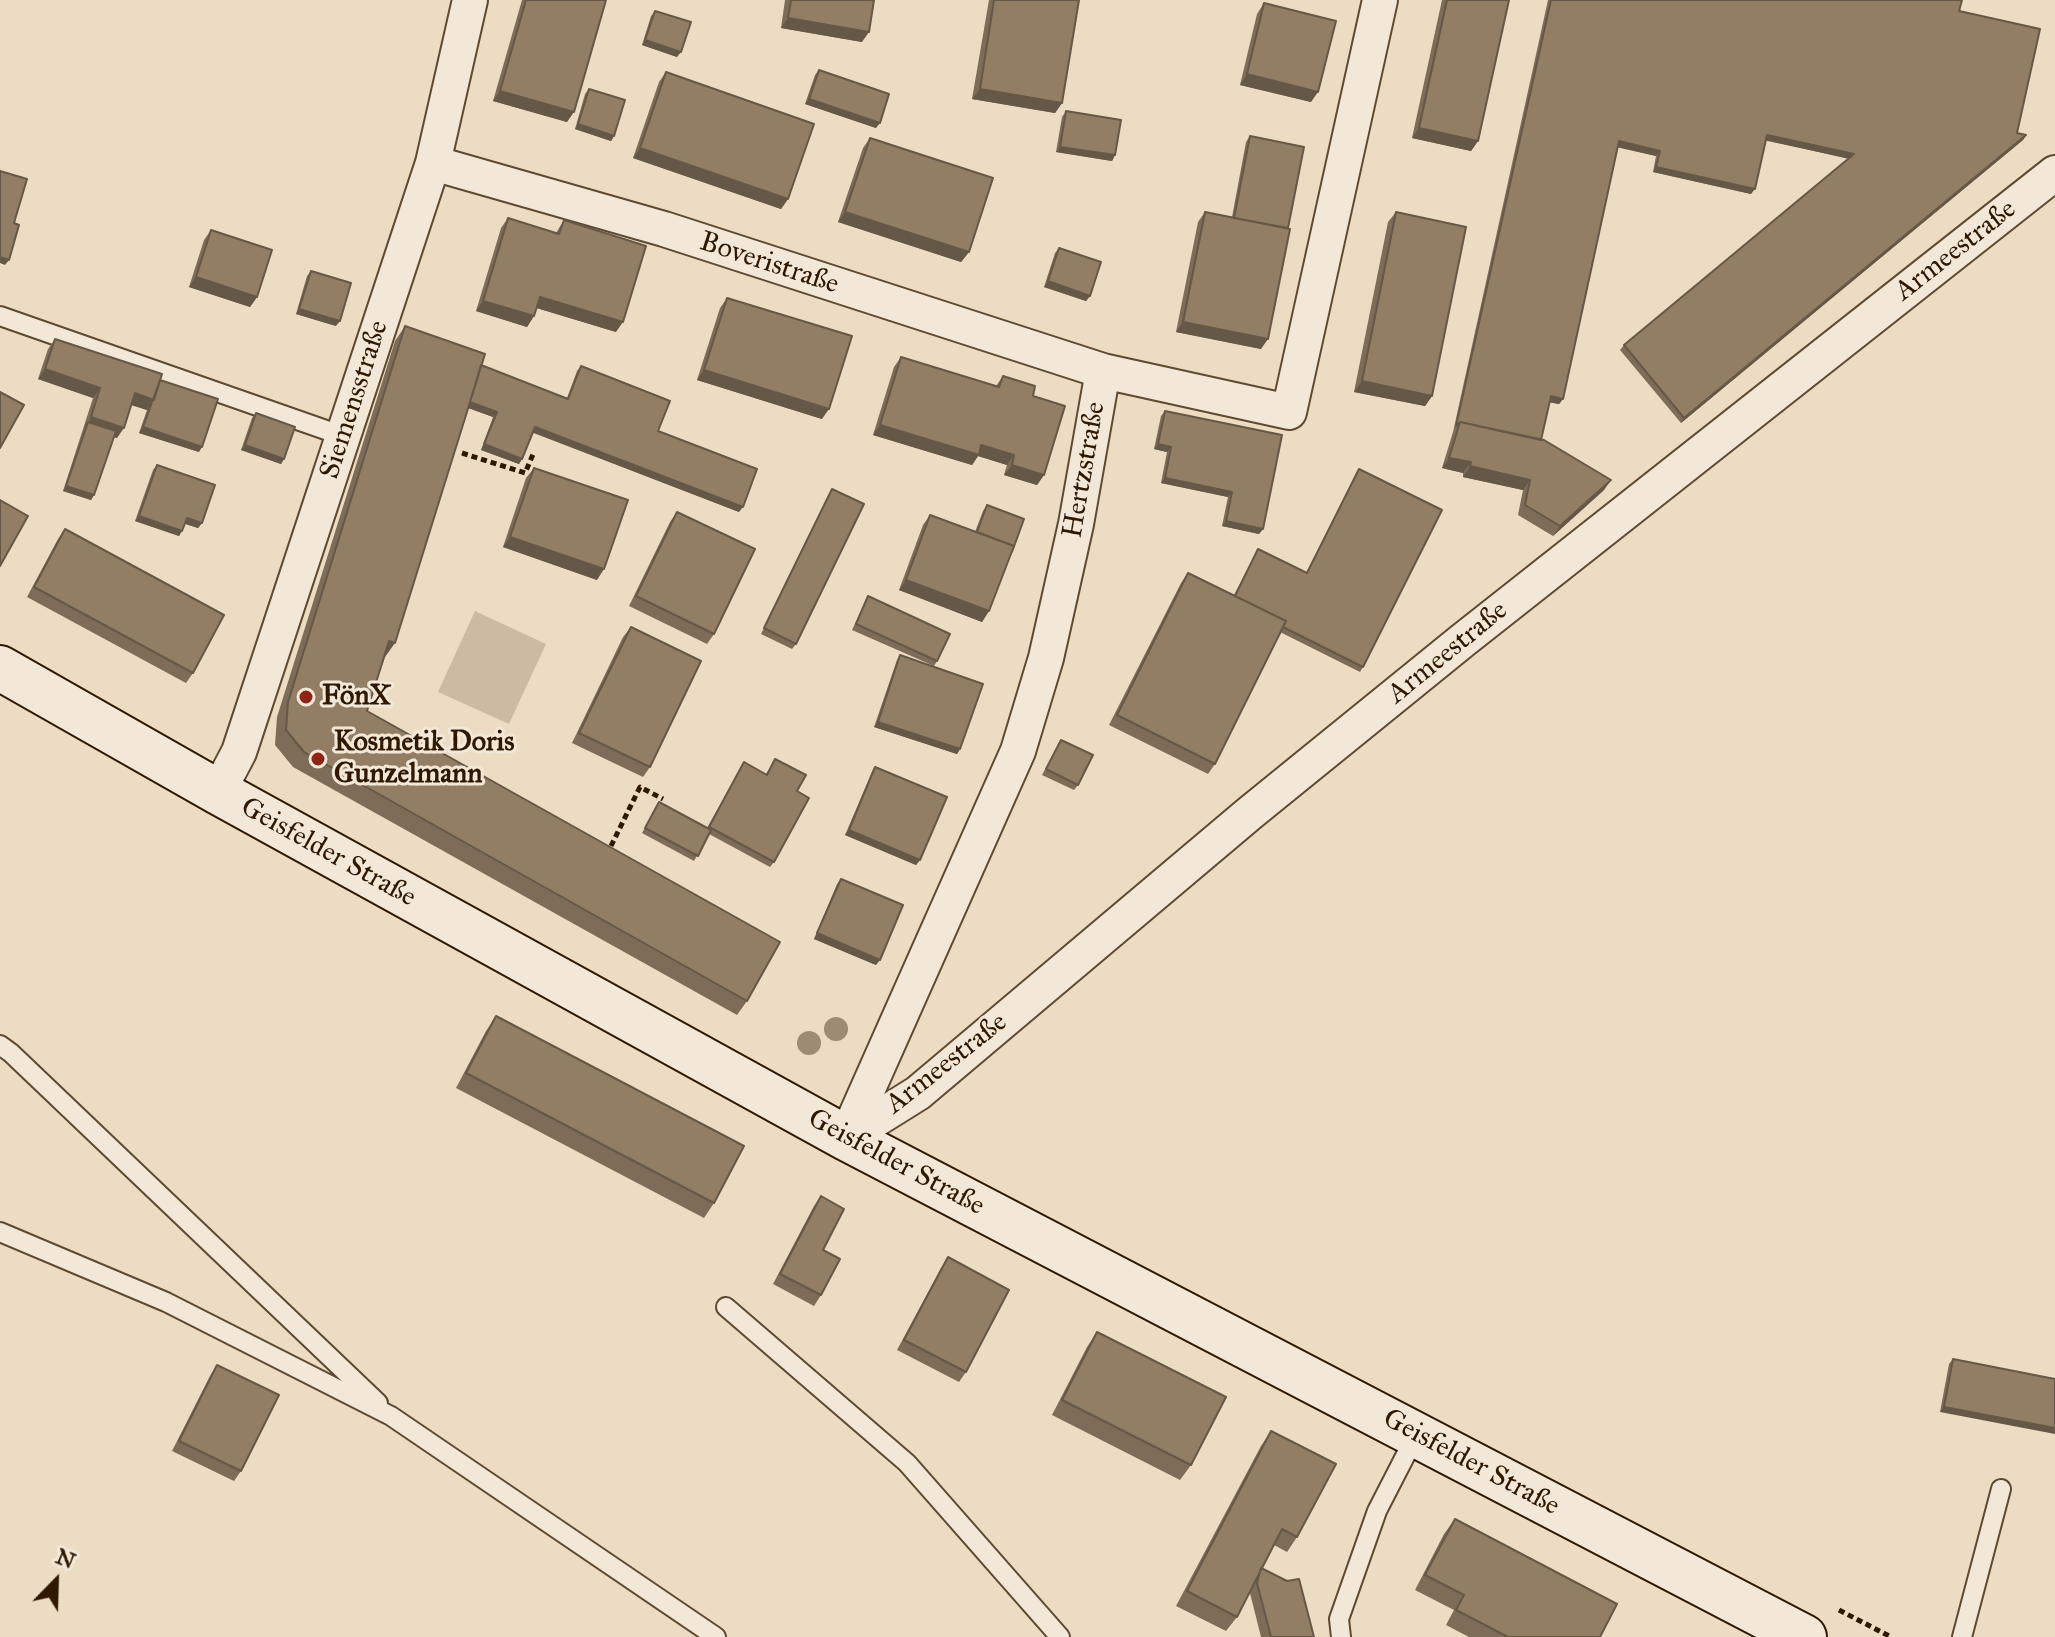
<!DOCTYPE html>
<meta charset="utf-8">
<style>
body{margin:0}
#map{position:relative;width:2055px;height:1637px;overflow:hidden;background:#ecdcc3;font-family:"IM FELL Great Primer",serif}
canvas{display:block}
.north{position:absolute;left:16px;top:1541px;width:80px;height:80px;-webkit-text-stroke:6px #f3e8d8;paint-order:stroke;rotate:23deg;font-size:22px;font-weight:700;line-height:32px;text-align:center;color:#2e1900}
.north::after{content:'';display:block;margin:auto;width:28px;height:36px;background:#2e1900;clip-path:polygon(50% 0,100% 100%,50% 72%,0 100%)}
</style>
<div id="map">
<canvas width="2055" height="1637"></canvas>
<div class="north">N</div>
</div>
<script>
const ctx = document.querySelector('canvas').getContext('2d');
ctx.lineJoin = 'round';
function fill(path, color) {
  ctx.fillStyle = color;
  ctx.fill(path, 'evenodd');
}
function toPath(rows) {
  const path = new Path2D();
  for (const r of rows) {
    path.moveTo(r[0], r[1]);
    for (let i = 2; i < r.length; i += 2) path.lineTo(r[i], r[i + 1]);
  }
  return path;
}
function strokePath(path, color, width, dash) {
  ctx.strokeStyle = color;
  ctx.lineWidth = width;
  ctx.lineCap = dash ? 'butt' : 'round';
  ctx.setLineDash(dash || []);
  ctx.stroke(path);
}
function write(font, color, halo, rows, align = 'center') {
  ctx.font = font + ' "IM FELL Great Primer",serif';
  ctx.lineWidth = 6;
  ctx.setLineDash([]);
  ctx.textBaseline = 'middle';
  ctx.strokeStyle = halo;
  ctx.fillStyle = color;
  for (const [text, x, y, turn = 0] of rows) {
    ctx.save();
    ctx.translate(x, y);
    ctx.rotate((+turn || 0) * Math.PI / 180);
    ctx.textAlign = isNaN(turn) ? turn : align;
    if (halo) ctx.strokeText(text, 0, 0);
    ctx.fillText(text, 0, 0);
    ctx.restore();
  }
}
const green = toPath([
 [475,611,546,644,509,724,438,692]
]);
const path = toPath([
 [462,453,525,473,534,452],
 [611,846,640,787,663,799],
 [1839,1610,1891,1637]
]);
const lane = toPath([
 [0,316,343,436],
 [0,1045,11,1053,378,1403],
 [0,1232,166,1302,391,1416,716,1637],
 [726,1307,907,1463,1060,1637],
 [1341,1637,1339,1619,1377,1511,1416,1435],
 [1962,1637,2001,1489]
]);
const street = toPath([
 [433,163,664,229,1103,371,1289,412,1380,0],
 [218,792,239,752,433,163,470,0],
 [846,1138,918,1093,1250,813,1462,641,2055,173],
 [846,1138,1018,751,1046,658,1076,524,1103,371]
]);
const secondary = toPath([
 [0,668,218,792,846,1138,1804,1637]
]);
const trees = [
 [836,1029],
 [809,1043]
];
const wall = toPath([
 [522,0,606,0,567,122,493,101],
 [785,0,874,0,862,42,781,28],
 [989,0,1079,0,1062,103,1055,113,972,99],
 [1442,0,1509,0,1478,141,1471,151,1412,138],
 [1548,0,1962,0,1959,11,2017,133,2026,135,2023,140,1681,423,1620,350,1624,345,1849,159,1766,140,1751,194,1653,172,1656,156,1618,147,1563,399,1559,404,1549,402,1541,440,1604,490,1553,536,1518,515,1523,490,1463,477,1463,473,1442,468,1453,432],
 [1264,3,1311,102,1240,85,1257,14],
 [655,11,677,57,642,45,651,16],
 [819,70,876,128,805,104,815,75],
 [666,72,788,199,781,209,633,158,659,82],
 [589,89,614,136,611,141,575,129,585,94],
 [1066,111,1115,155,1112,161,1056,152,1062,117],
 [1250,136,1288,228,1261,349,1176,332,1198,222,1205,212,1232,217,1246,142],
 [870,138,969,252,961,262,838,222,863,148],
 [1396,212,1432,396,1425,406,1354,392,1388,222],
 [508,218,556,233,564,220,616,332,537,308,534,316,527,327,476,311,501,228],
 [211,230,257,297,250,307,189,287,204,240],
 [1059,248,1090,296,1086,301,1044,287,1055,253],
 [311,271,336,326,296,314,307,276],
 [727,298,822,419,697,380,720,308],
 [405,326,481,365,567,398,577,371,581,366,658,431,739,512,533,432,522,459,519,464,481,450,493,417,468,408,367,711,747,1001,737,1015,293,767,275,745,277,717,395,341],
 [55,339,160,380,199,452,139,433,147,410,132,405,117,438,114,437,94,495,91,500,63,491,93,398,38,379,48,349],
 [901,357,996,386,1003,376,1033,396,1044,475,1037,485,1004,475,1007,465,978,456,972,465,873,435,894,367],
 [1165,411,1263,529,1259,534,1222,526,1228,497,1161,483,1167,452,1154,449,1161,416],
 [256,413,284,459,281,464,241,450,252,418],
 [157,465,202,523,198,528,185,524,179,536,135,521,153,470],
 [534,468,597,580,503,547,526,478],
 [1359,469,1363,667,1360,672,1280,632,1215,764,1208,774,1109,725,1181,583,1188,573,1234,595,1258,549,1306,573],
 [832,489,796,644,792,649,761,634],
 [987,505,1011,554,989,611,982,622,899,590,923,525,930,515,975,532,983,511],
 [677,512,714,634,707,644,629,606,670,522],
 [65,529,193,673,186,683,27,597,58,539],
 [868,596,937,661,934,666,852,630,865,602],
 [631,627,650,767,643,777,572,743,623,637],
 [900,655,960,749,957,754,874,727,897,660],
 [1061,740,1078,785,1074,790,1042,775],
 [775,759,797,791,774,862,770,867,709,834,694,861,642,833,659,802,707,828,744,762,766,774],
 [875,767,920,860,916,865,845,835,872,772],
 [841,879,876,965,814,939,837,884],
 [496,1016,714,1203,704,1218,456,1088,486,1031],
 [821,1196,823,1250,821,1295,814,1306,773,1284,814,1206],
 [948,1257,966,1372,959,1382,897,1350,941,1268],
 [1097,1332,1191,1465,1180,1480,1052,1415,1087,1347],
 [1953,1359,2055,1379,1940,1412,1949,1364],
 [217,1365,241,1471,234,1481,172,1451,210,1376],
 [1271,1431,1297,1537,1287,1552,1274,1545,1262,1568,1314,1637,1261,1637,1250,1593,1251,1589,1237,1617,1226,1631,1176,1606,1261,1446],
 [1455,1519,1600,1637,1469,1637,1446,1625,1454,1610,1415,1590,1444,1534]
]);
const shadedWall = toPath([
 [788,18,869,32,862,42,781,28],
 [645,40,681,52,677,57,642,45],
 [1247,74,1318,92,1311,102,1240,85],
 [980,89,1062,103,1055,113,972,99],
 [500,91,574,112,567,122,493,101],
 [809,99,880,123,876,128,805,104],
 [578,124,614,136,611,141,575,129],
 [1419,128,1478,141,1471,151,1412,138],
 [1767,135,1854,154,1851,159,1763,140],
 [2026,135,2023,140,1681,423,1684,418],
 [1619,141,1660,151,1656,156,1616,147],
 [1060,147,1115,155,1112,161,1056,152],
 [640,148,788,199,781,209,633,158],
 [1656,167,1755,189,1751,194,1653,172],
 [845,212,969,252,961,262,838,222],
 [0,257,9,260,5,265,0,263],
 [196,277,257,297,250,307,189,287],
 [1048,281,1090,296,1086,301,1044,287],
 [540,297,623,322,616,332,533,307],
 [483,301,534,316,527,327,476,311],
 [299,309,340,321,336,326,296,314],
 [1183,322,1268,339,1261,349,1176,332],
 [45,369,100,388,93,398,38,379],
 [704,370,829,409,822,419,697,380],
 [1362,381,1432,396,1425,406,1354,392],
 [135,393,154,400,147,410,128,404],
 [1551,396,1563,399,1559,404,1547,402],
 [466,401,497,412,493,417,463,406],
 [91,417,124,428,117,438,86,428],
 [880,425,981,445,1014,455,1007,465,978,456,972,465,873,435],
 [143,427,202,447,199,452,139,433],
 [535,427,743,507,739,512,531,432],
 [484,444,522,459,519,464,481,450],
 [1158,444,1171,447,1167,452,1154,449],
 [245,445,284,459,281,464,241,450],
 [1449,458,1471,462,1463,473,1442,468],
 [1012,465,1044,475,1037,485,1004,475],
 [1470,466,1530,480,1523,490,1463,477],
 [1165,478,1232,492,1228,497,1161,483],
 [1611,480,1604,490,1553,536,1560,526],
 [66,486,94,495,91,500,63,491],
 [139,516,182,531,179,536,135,521],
 [187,518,202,523,198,528,183,523],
 [1226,521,1263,529,1259,534,1222,526],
 [510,537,604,569,597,580,503,547],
 [906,580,989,611,982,622,899,590],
 [389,641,395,643,385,657,379,656],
 [878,722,960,749,957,754,874,727],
 [849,830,920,860,916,865,845,835],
 [817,933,880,960,876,965,814,939],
 [1944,1407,2055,1428,2055,1434,1940,1412]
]);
const building = toPath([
 [526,0,606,0,574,112,500,91,526,0],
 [791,0,874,0,869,32,788,18,791,0],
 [994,0,1079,0,1062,103,980,89,994,0],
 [1447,0,1509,0,1478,141,1419,128,1447,0],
 [1551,0,1962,0,1959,11,2040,29,2017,133,2026,135,1684,418,1624,345,1854,154,1767,135,1755,189,1656,167,1660,151,1619,141,1563,399,1551,396,1541,440,1460,422,1456,426,1551,0],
 [1264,3,1336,21,1318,92,1247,74,1264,3],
 [655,11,691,22,681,52,645,40,655,11],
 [819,70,889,94,880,123,809,99,819,70],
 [666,72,814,124,788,199,640,148,666,72],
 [589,89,625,100,614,136,578,124,589,89],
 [1066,111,1121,120,1115,155,1060,147,1066,111],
 [1250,136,1304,147,1288,228,1234,218,1250,136],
 [870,138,993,178,969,252,845,212,870,138],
 [0,171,27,179,14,223,19,225,9,260,0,257,0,171],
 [1205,212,1290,229,1268,339,1183,322,1205,212],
 [1396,212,1466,227,1432,396,1362,381,1396,212],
 [508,218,559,234,564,220,646,246,623,322,540,297,534,316,483,301,508,218],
 [211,230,272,250,257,297,196,277,211,230],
 [1059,248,1101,262,1090,296,1048,281,1059,248],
 [311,271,351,283,340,321,299,309,311,271],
 [727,298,852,336,829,409,704,370,727,298],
 [405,326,485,354,395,643,389,641,367,711,780,942,747,1001,304,752,286,730,288,702,405,326],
 [55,339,162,374,154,400,135,393,124,428,91,417,100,388,45,369,55,339],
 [901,357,999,387,1003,376,1035,386,1033,396,1065,406,1044,475,1012,465,1014,455,981,445,979,455,880,425,901,357],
 [481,365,568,399,581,366,670,401,658,431,757,469,743,507,535,427,522,459,484,444,497,412,470,402,481,365],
 [160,380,218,399,202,447,143,427,160,380],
 [0,392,24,405,0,448,0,392],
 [1165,411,1282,435,1263,529,1226,521,1232,492,1165,478,1171,447,1158,444,1165,411],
 [256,413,295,427,284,459,245,445,256,413],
 [88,422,116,431,94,495,66,486,88,422],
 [1460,422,1544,440,1611,480,1560,526,1525,505,1530,480,1470,466,1471,462,1449,458,1460,422],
 [157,465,215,485,202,523,187,518,182,531,139,516,157,465],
 [534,468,628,500,604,569,510,537,534,468],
 [1359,469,1442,510,1363,667,1283,627,1286,621,1235,596,1258,549,1307,573,1359,469],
 [832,489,864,504,796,644,764,628,832,489],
 [0,500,28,516,0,566,0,500],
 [987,505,1024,519,1012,552,1014,546,977,532,987,505],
 [677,512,755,549,714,634,636,596,677,512],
 [930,515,1014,546,989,611,906,580,930,515],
 [65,529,224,615,193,673,34,587,65,529],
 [1188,573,1286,621,1215,764,1117,715,1188,573],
 [868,596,950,634,937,661,856,624,868,596],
 [631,627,701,661,650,767,579,733,631,627],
 [900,655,983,684,960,749,878,722,900,655],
 [1061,740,1093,755,1078,785,1046,769,1061,740],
 [775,759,806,775,797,791,809,798,774,862,709,827,744,762,767,775,775,759],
 [875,767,947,797,920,860,849,830,875,767],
 [659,802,711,830,698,856,645,828,659,802],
 [841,879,903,905,880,960,817,933,841,879],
 [496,1016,744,1146,714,1203,466,1073,496,1016],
 [821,1196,844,1209,823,1250,840,1259,821,1295,780,1274,821,1196],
 [948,1257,1009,1290,966,1372,904,1340,948,1257],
 [1097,1332,1226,1397,1191,1465,1062,1400,1097,1332],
 [1953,1359,2055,1379,2055,1428,1944,1407,1953,1359],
 [217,1365,279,1395,241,1471,179,1441,217,1365],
 [1271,1431,1336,1464,1297,1537,1282,1529,1237,1617,1187,1591,1271,1431],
 [1455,1519,1617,1604,1600,1637,1508,1637,1456,1610,1464,1595,1425,1575,1455,1519],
 [1261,1568,1287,1581,1299,1579,1314,1637,1271,1637,1257,1583,1261,1568]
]);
const markers = [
 [306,697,8,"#8f2418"],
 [318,759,8,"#8f2418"]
];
const streetNames = [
 ["Armeestraße",1956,251,-38],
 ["Boveristraße",769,264,18],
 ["Siemensstraße",355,400,-72],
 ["Hertzstraße",1085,470,-80],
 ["Armeestraße",1448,653,-39],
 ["Geisfelder Straße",328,853,29],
 ["Armeestraße",947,1064,-38],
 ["Geisfelder Straße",896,1163,28],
 ["Geisfelder Straße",1471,1463,28]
];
const poiNames = [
 ["FönX",322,697],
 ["Kosmetik Doris",334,743],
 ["Gunzelmann",334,775]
];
fill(green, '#ccbba2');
strokePath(lane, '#5e4a31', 22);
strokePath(street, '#5e4a31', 38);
strokePath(secondary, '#2e1900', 48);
strokePath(path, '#2e1900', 5, [6, 4]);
strokePath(lane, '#f3e8d8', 18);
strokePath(street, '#f3e8d8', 34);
strokePath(secondary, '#f3e8d8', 44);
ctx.fillStyle = '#9d8c73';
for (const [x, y] of trees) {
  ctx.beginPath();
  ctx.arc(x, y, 12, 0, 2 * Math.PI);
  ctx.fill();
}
fill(wall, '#7d6c57');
fill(shadedWall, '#665847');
fill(building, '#917e65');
strokePath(building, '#665847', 2);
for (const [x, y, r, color] of markers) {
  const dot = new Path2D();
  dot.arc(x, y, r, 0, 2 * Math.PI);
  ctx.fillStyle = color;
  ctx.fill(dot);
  strokePath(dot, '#f3e8d8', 3);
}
write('28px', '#2e1900', '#f3e8d8', streetNames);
write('bold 28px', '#2e1900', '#f3e8d8', poiNames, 'left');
</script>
